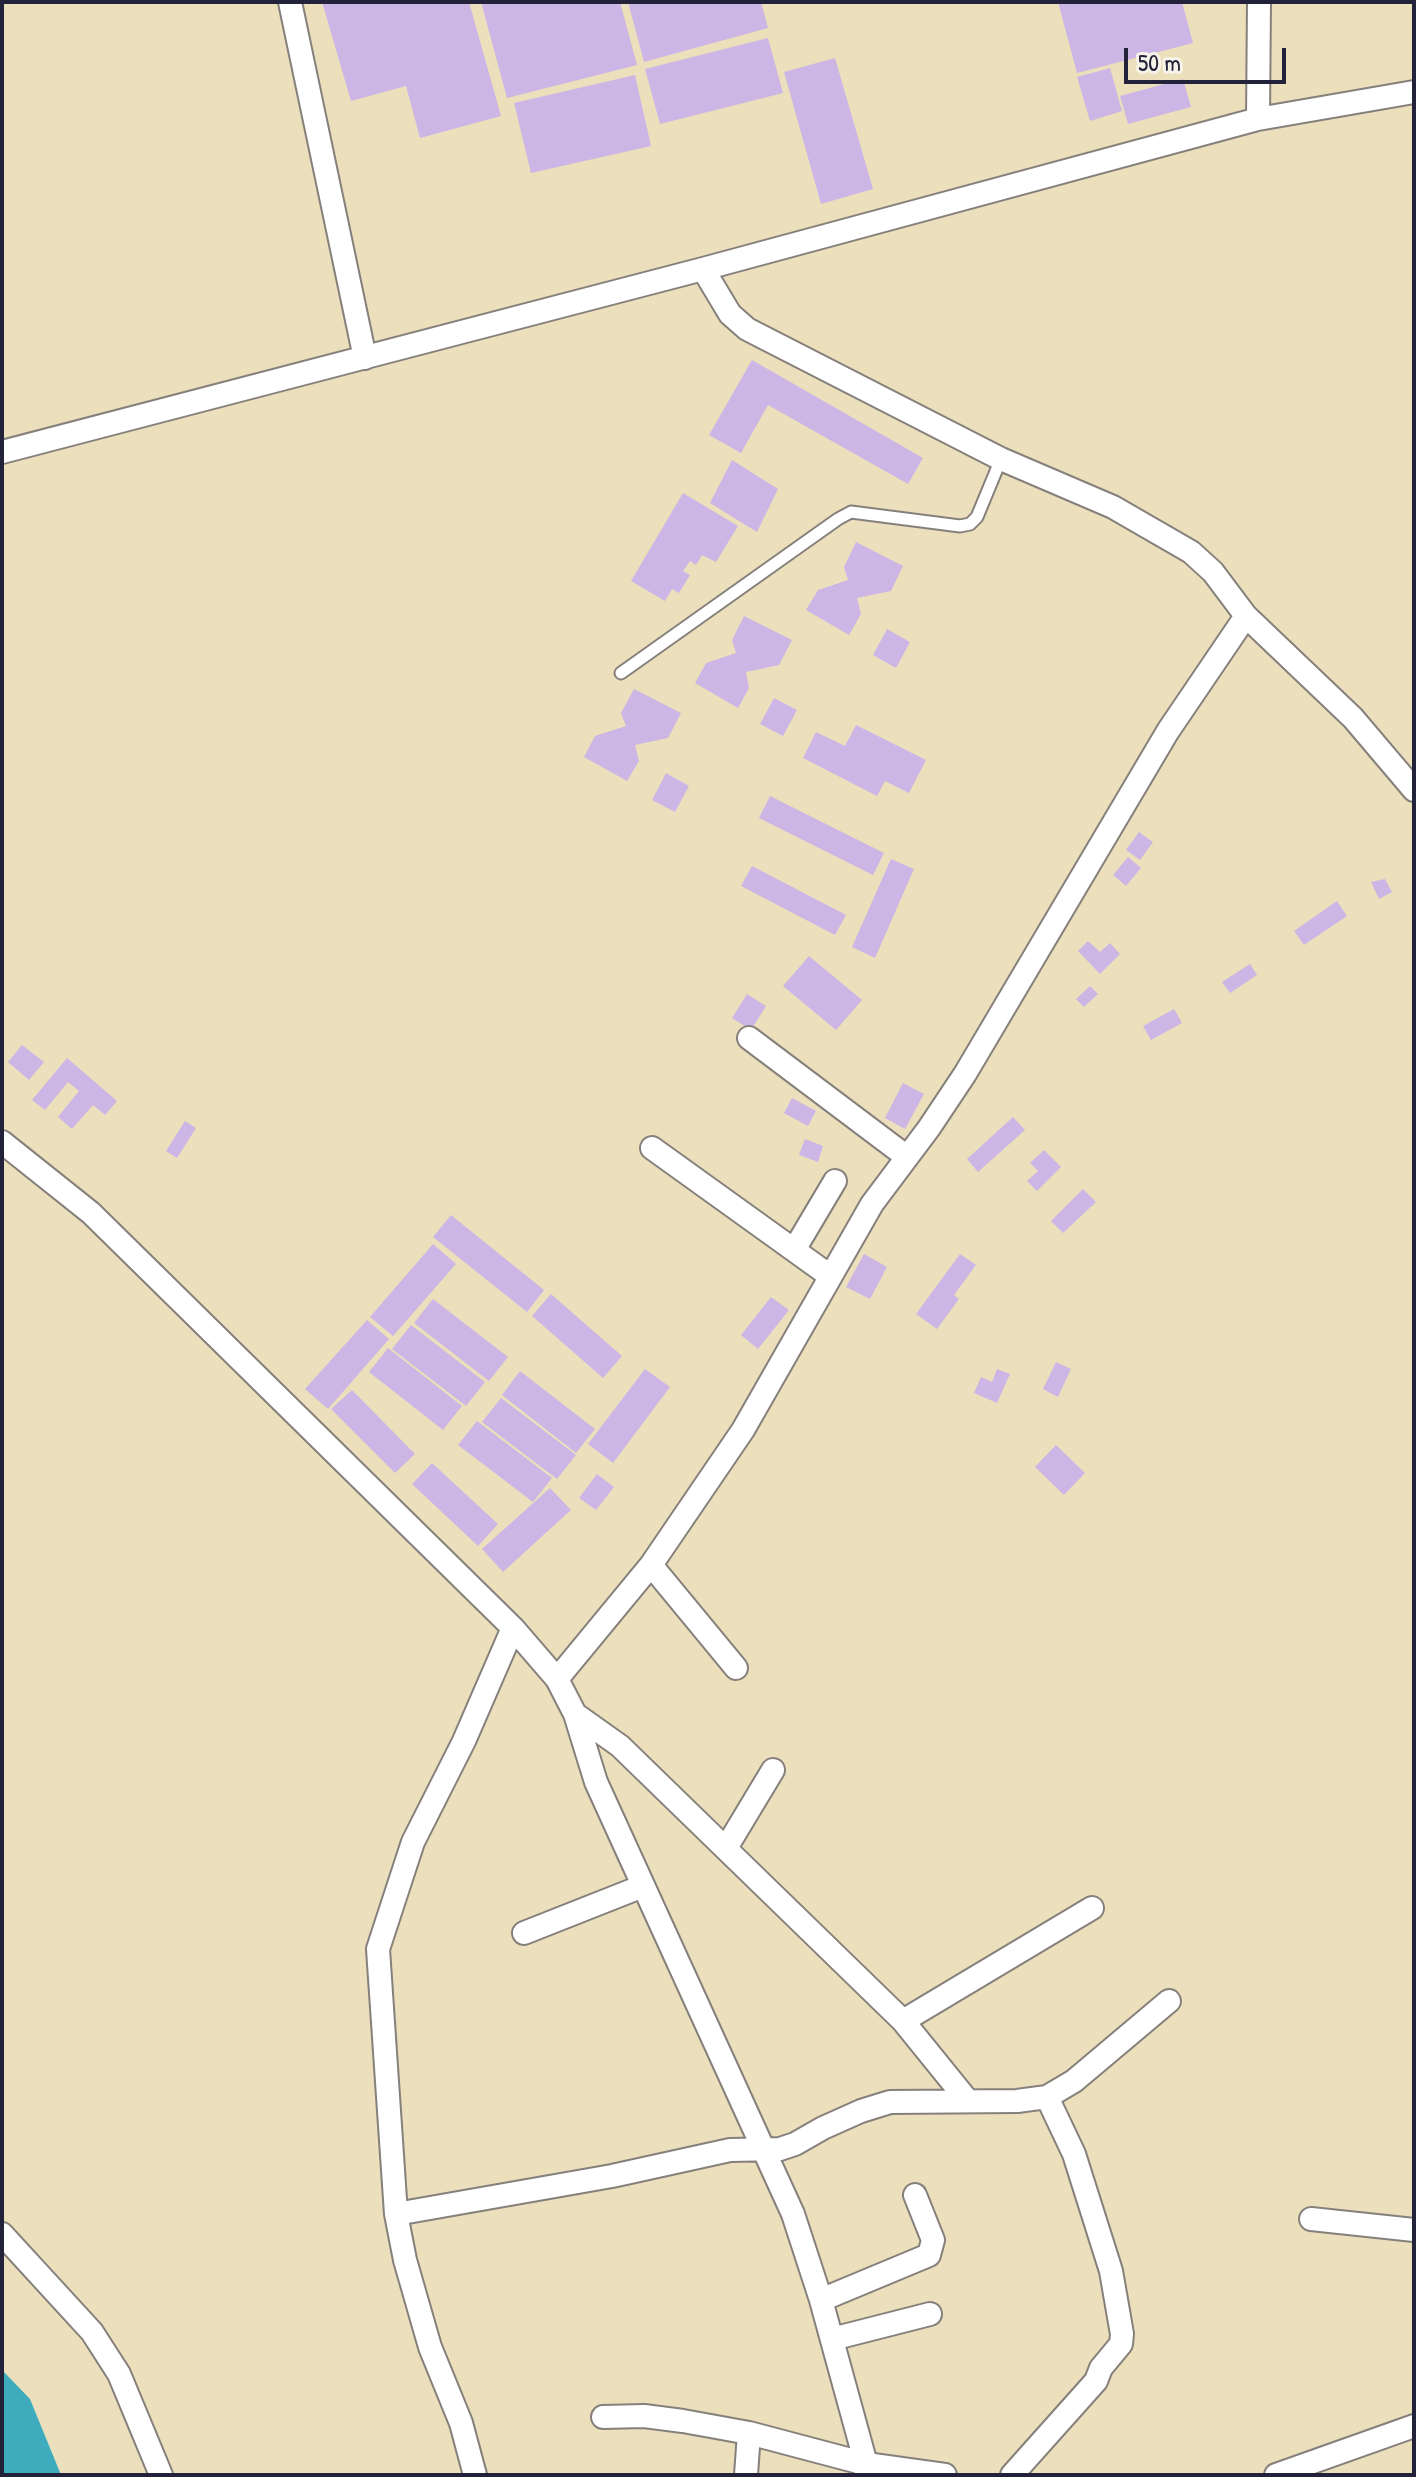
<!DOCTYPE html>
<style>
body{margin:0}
#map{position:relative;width:1416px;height:2477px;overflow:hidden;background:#ebdfbc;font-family:"Patrick Hand",sans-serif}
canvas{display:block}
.frame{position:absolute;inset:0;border:4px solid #22223b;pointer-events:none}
.scale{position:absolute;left:1124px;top:48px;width:162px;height:36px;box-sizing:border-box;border:4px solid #22223b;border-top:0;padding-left:10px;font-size:24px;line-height:28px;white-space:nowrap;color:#22223b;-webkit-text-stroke:6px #f7f3e8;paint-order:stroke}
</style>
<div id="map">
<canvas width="1416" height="2477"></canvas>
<div class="frame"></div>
<div class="scale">50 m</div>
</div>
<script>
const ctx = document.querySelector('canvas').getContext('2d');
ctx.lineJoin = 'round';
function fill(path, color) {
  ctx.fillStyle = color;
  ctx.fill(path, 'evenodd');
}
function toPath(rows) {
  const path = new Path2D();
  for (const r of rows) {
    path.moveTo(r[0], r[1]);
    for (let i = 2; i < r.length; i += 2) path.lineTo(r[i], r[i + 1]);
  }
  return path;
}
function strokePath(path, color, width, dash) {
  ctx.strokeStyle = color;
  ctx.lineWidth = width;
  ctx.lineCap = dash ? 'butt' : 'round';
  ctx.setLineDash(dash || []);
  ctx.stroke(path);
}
const water = toPath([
 [2,2370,30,2399,61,2475,2,2475]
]);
const building = toPath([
 [322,2,469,2,501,116,420,138,406,86,351,101],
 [481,2,620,2,637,65,507,98],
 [628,2,761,2,768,28,644,62],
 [1058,2,1182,2,1193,43,1077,73],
 [768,38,783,93,660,124,645,69],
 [835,58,873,189,821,204,784,72],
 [1110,68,1122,111,1090,121,1077,77],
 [635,75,651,146,531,173,514,103],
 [1183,79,1191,107,1128,124,1120,96],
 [752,360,923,458,908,484,768,405,741,453,709,435],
 [732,460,778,489,757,532,710,503],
 [683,493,738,526,716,562,702,555,696,565,690,561,683,571,690,575,679,593,672,589,665,601,631,581],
 [856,542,903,566,891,591,857,598,861,614,849,635,806,610,818,590,848,580,844,567],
 [744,616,792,640,779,665,746,672,749,688,738,708,695,683,706,663,736,653,732,640],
 [887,629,910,642,896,668,873,655],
 [634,689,681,713,668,738,635,745,639,761,627,781,584,757,595,736,626,726,621,713],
 [774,698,797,710,783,736,760,724],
 [856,725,926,760,909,793,885,781,877,796,803,758,816,732,845,746],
 [666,773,689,786,675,812,652,800],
 [770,796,884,853,873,875,759,818],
 [1139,832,1153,842,1140,860,1126,850],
 [1128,857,1141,868,1126,886,1113,875],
 [891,859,914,869,875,958,852,947],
 [752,866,846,915,835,935,741,886],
 [1385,879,1392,892,1379,899,1371,882],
 [1337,901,1347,916,1304,945,1294,931],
 [1088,941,1100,952,1110,943,1120,954,1100,974,1078,951],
 [809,956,862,1000,836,1030,783,986],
 [1250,964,1257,975,1230,993,1222,982],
 [1090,986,1098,994,1084,1007,1076,999],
 [747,994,766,1006,751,1030,732,1018],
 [1174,1009,1182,1023,1151,1040,1143,1026],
 [22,1045,44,1062,29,1080,8,1062],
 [67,1058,117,1101,105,1115,93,1105,72,1129,58,1117,79,1091,68,1082,45,1110,32,1100],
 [903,1083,924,1094,905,1129,885,1118],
 [792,1098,816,1111,808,1126,784,1113],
 [1013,1117,1025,1130,978,1172,967,1159],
 [185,1121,196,1128,177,1158,166,1151],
 [805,1139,823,1146,818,1162,799,1155],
 [1044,1150,1061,1167,1037,1191,1027,1181,1038,1171,1030,1163],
 [1083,1189,1096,1202,1063,1233,1051,1221],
 [451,1215,544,1290,527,1312,433,1237],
 [433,1244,456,1264,393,1336,370,1317],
 [864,1254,887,1267,870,1299,846,1287],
 [960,1254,976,1265,954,1295,959,1299,937,1329,916,1314],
 [551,1294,622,1356,603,1378,532,1316],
 [771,1297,789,1310,758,1349,741,1335],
 [433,1299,508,1357,489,1381,414,1323],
 [367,1320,389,1339,328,1409,305,1389],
 [411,1325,485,1382,466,1406,392,1349],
 [388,1348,462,1406,443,1430,369,1372],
 [1056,1362,1071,1369,1058,1397,1043,1389],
 [645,1369,670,1387,613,1463,588,1444],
 [997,1369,1010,1374,997,1403,974,1393,981,1377,992,1382],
 [520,1371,595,1429,576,1453,502,1395],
 [352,1390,415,1454,395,1473,331,1409],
 [501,1398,576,1455,557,1479,482,1422],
 [477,1421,552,1478,533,1502,458,1445],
 [1056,1445,1085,1473,1064,1495,1035,1467],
 [432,1463,498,1524,478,1546,412,1484],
 [597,1474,614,1487,596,1510,579,1498],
 [550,1488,571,1510,503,1572,482,1549]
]);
const service = toPath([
 [621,673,838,519,851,512,960,526,970,524,977,517,1001,459]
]);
const minor = toPath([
 [290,2,365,358],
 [1258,119,1259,2],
 [703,269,730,314,747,329,1001,459,1113,507,1191,552,1213,572,1246,616,1353,718,1414,790],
 [2,452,703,269,1258,119,1414,92],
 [749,1038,907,1157],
 [2,1142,91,1213,513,1628,557,1679,575,1714,596,1782,793,2214,821,2300,866,2464,866,2475],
 [652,1148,830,1276],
 [794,1250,835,1181],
 [651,1565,736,1668],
 [557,1679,651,1565,743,1430,872,1204,929,1128,965,1074,1168,731,1246,616],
 [575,1714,620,1746,903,2021,967,2100],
 [726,1848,773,1770],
 [524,1933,643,1886],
 [903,2021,1092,1908],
 [396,2214,612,2176,730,2150,780,2149,795,2144,823,2128,861,2111,890,2102,1017,2101,1047,2097,1074,2081,1169,2001],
 [1311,2219,1414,2230],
 [2,2234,92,2332,119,2374,161,2475],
 [821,2300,929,2255,933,2240,915,2195],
 [832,2339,930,2314],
 [603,2417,644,2416,683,2421,749,2433,866,2464,945,2475],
 [475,2475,461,2423,430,2347,405,2260,396,2214,378,1949,413,1842,464,1741,513,1628],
 [746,2475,749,2433],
 [1012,2475,1096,2381,1101,2368,1121,2344,1122,2334,1111,2271,1074,2154,1047,2097],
 [1276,2475,1414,2426]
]);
fill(water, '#3facbd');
fill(building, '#ccb6e6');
strokePath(service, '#86807c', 15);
strokePath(minor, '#86807c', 26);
strokePath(service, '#fff', 11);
strokePath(minor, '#fff', 22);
</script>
